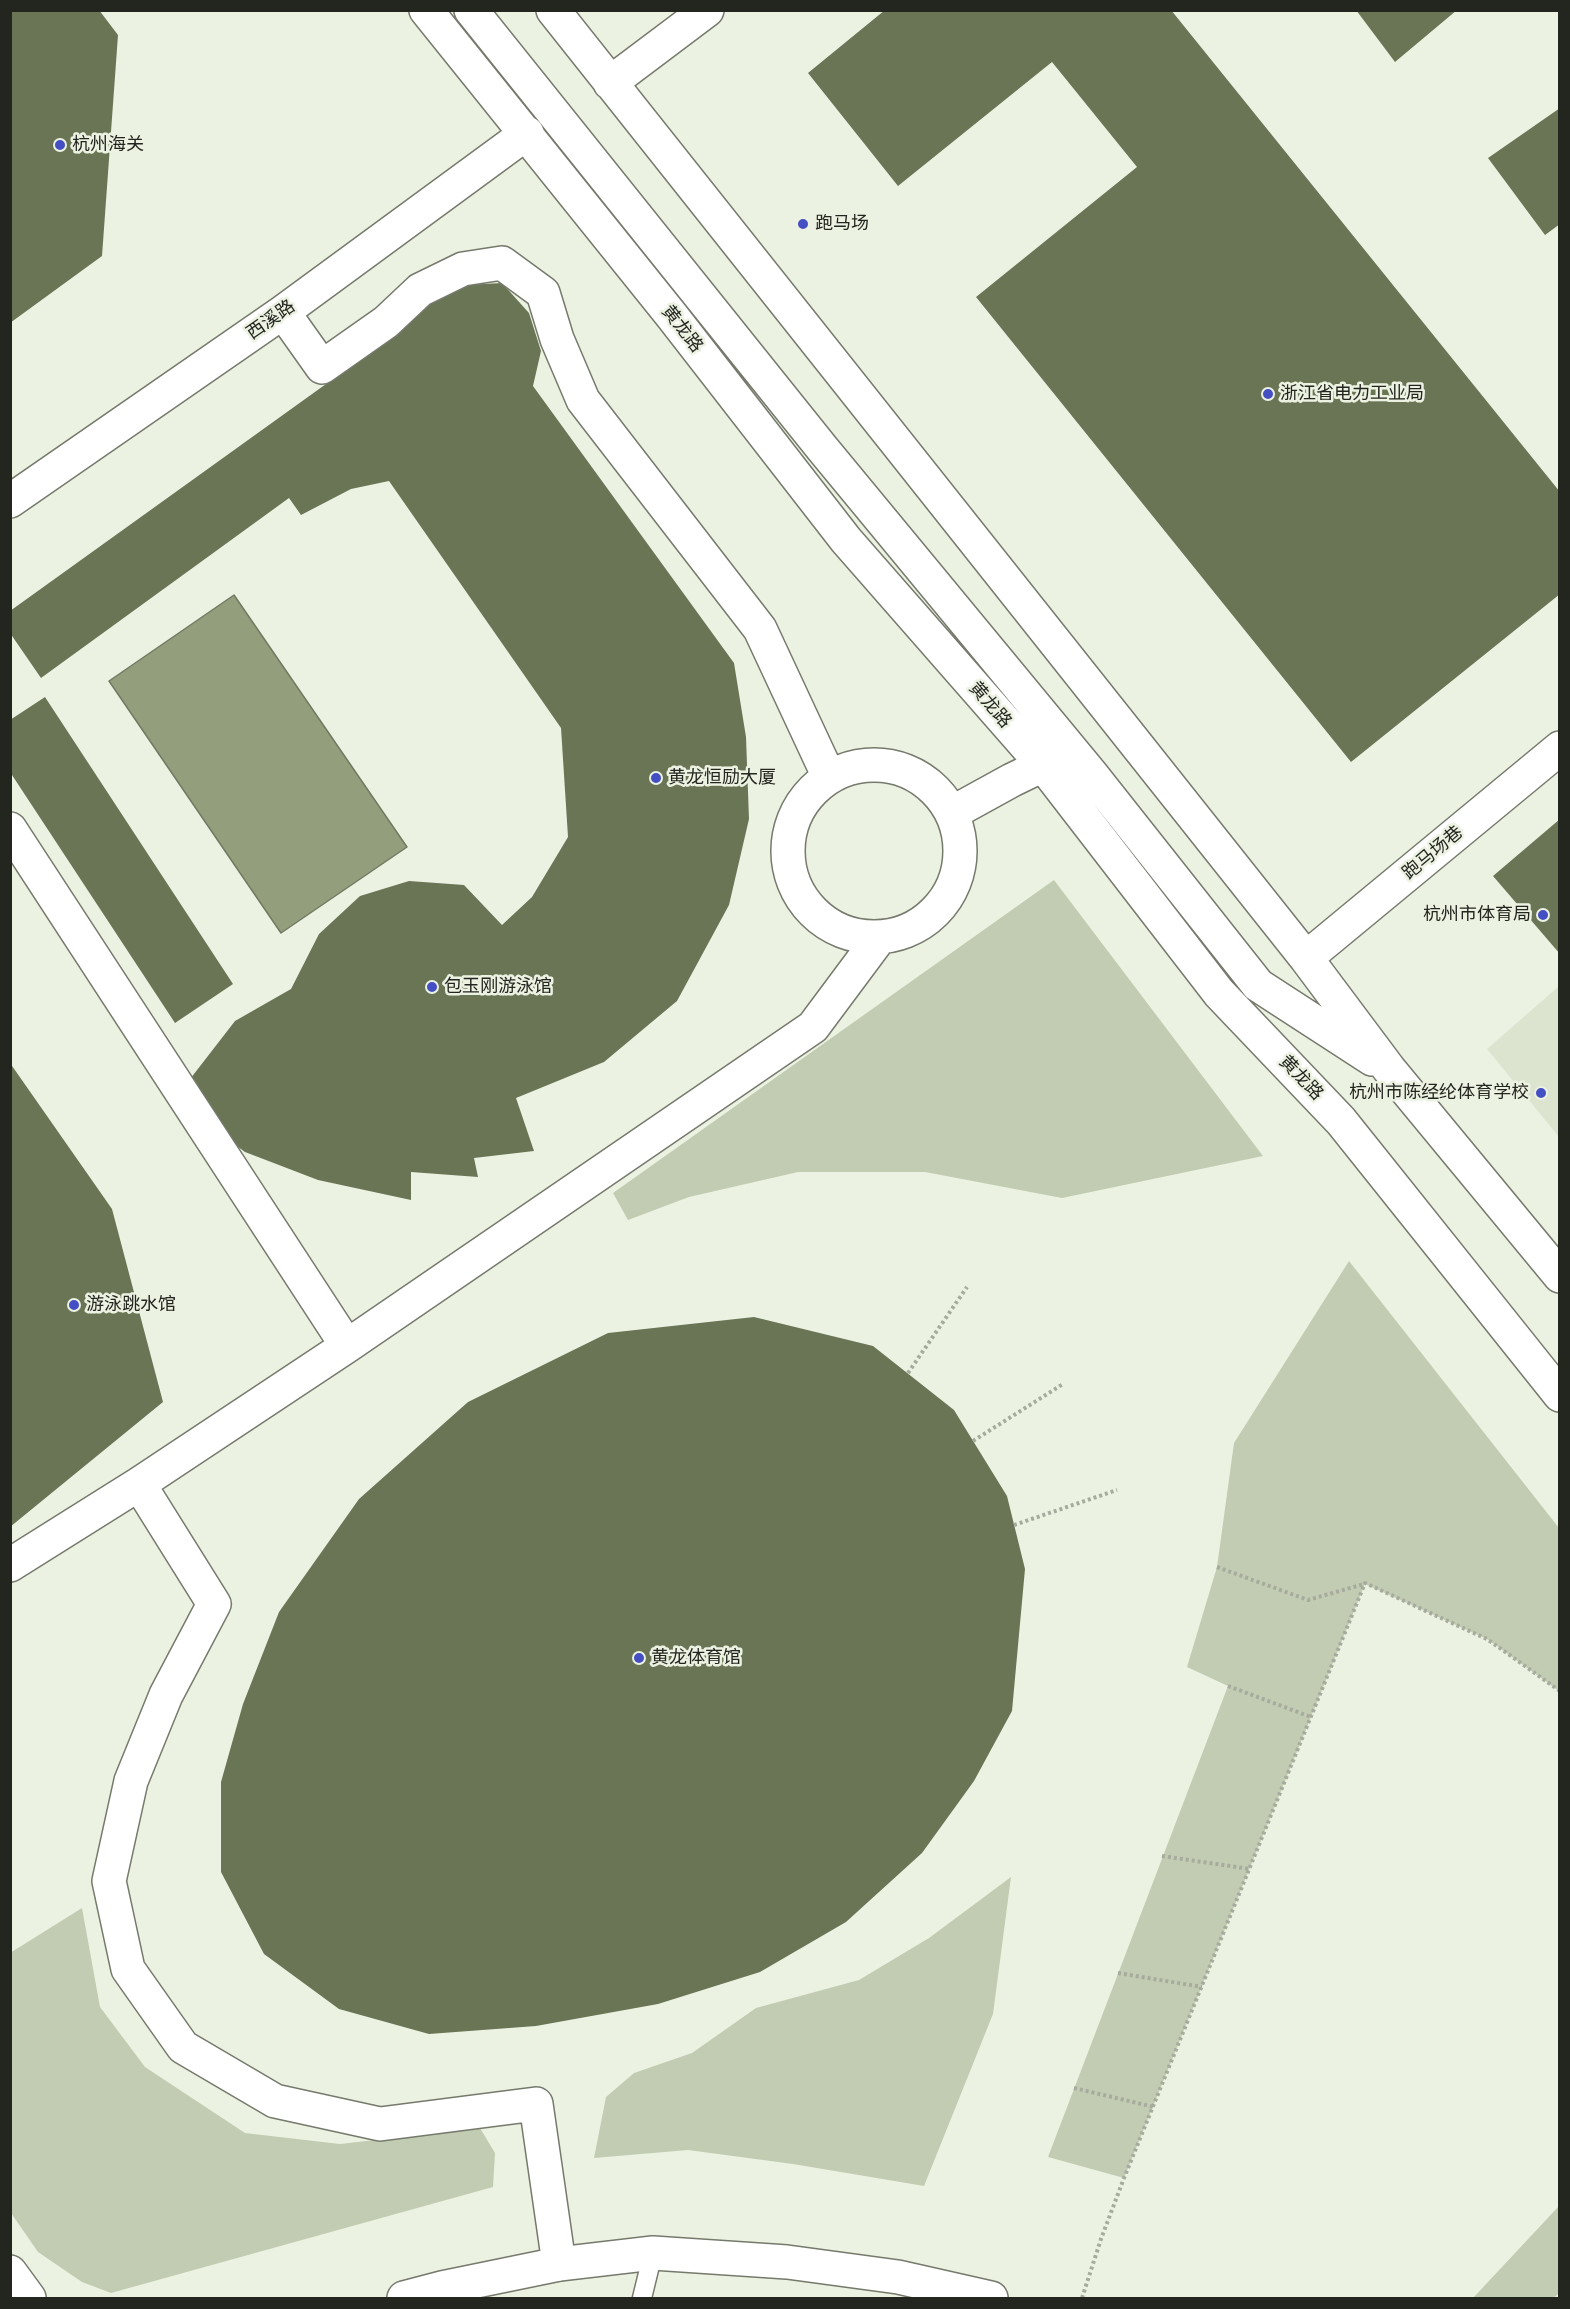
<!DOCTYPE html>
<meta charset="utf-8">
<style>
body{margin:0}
#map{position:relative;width:1570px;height:2309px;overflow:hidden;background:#ecf2e2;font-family:"PT Sans",sans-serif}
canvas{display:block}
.frame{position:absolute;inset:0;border:12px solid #23251f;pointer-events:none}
</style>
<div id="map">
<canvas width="1570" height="2309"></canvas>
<div class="frame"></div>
</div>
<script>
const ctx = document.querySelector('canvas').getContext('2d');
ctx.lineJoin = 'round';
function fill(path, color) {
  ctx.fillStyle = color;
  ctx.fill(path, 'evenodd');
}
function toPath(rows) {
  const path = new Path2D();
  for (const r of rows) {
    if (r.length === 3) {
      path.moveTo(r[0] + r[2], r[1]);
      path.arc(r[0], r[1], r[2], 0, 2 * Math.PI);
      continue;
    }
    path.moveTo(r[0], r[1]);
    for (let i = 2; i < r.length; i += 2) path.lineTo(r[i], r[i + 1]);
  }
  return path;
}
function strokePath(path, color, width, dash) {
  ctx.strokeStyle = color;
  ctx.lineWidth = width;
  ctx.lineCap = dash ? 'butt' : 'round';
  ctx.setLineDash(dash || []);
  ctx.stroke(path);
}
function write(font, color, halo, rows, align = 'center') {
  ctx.font = font + ' "PT Sans","Noto Sans SC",sans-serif';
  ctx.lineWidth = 5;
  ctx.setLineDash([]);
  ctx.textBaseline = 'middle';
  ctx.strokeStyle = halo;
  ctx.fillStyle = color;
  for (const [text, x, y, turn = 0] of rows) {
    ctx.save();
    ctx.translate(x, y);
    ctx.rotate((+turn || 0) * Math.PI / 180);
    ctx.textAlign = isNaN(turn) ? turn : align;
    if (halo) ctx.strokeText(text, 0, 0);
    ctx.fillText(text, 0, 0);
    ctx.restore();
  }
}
const built = toPath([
 [1559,986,1559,1137,1487,1049]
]);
const green = toPath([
 [1054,880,1263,1156,1062,1198,925,1172,798,1172,689,1197,628,1220,613,1193],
 [1349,1261,1559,1528,1559,1691,1487,1639,1365,1584,1124,2178,1048,2157,1228,1686,1187,1667,1217,1567,1234,1443],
 [1011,1877,993,2014,924,2186,793,2164,688,2150,594,2158,606,2097,634,2073,692,2053,756,2008,859,1980,929,1938],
 [82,1908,100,2007,145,2067,245,2133,340,2144,480,2128,495,2153,493,2187,111,2293,82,2282,38,2252,11,2213,10,1953],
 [1559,2206,1559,2293,1554,2298,1473,2298]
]);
const water = toPath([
 [234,595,407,847,281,933,109,681,234,595]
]);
const building = toPath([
 [10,10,99,10,118,35,102,256,10,323],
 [885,10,1171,10,1560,492,1560,594,1351,762,976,297,1137,167,1052,62,898,186,808,73],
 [1356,10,1457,10,1395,62],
 [1560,108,1560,224,1545,235,1488,158],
 [502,283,529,313,541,351,533,386,734,663,746,737,749,819,729,905,677,1001,604,1062,516,1098,534,1151,474,1158,478,1177,411,1172,411,1200,318,1180,245,1152,206,1123,204,1096,187,1083,235,1021,291,989,319,934,360,896,409,881,464,885,502,925,532,897,568,837,561,728,389,481,351,489,301,515,289,498,41,678,10,633,10,611,397,333,433,300,465,285],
 [45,697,233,984,175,1023,10,772,10,720],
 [1560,819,1560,954,1493,876],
 [10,1063,112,1209,163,1402,10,1527],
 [754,1317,873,1346,954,1410,1007,1496,1025,1569,1012,1711,974,1781,922,1853,846,1922,760,1972,658,2004,536,2026,429,2034,339,2009,264,1954,221,1872,221,1782,243,1704,279,1612,359,1499,468,1402,608,1333]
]);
const path = toPath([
 [908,1373,967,1287],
 [973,1441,1063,1384],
 [1014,1525,1117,1490],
 [1217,1567,1308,1600,1364,1584],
 [1228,1686,1311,1717],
 [1162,1856,1250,1869],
 [1118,1973,1202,1987],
 [1074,2088,1154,2107],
 [1082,2298,1101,2239,1124,2178,1365,1583,1487,1639,1560,1691]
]);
const lane = toPath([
 [642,2298,653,2253]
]);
const street = toPath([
 [283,312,322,367,386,322,420,290,463,269,502,263,543,293,557,339,583,400,760,629,829,777],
 [10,501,283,312,527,133],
 [874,851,86],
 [952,813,1012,780,1043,765],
 [10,829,347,1346],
 [139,1484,214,1604,166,1695,131,1781,109,1881,128,1969,183,2047,275,2101,380,2124,536,2104,559,2264],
 [10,1565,139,1484,347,1346,813,1027,880,937]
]);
const secondary = toPath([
 [426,10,672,316,846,540,1043,765,1219,993,1341,1121,1560,1395],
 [471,10,822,448,1092,775,1258,985,1372,1059],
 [553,10,1306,958,1389,1069,1560,1276],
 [610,83,707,10],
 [1306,958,1560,748],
 [10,2272,29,2298],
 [404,2298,442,2288,559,2264,653,2253,787,2262,898,2277,991,2298]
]);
const markers = [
 [60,145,6,"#454fc4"],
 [803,224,6,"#454fc4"],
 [1268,394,6,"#454fc4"],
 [656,778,6,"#454fc4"],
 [1543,915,6,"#454fc4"],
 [432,987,6,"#454fc4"],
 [1541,1093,6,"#454fc4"],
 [74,1305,6,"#454fc4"],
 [639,1658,6,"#454fc4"]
];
const poiNames = [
 ["杭州海关",72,145],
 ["跑马场",815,224],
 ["浙江省电力工业局",1280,394],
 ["黄龙恒励大厦",668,778],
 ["杭州市体育局",1531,915,"right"],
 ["包玉刚游泳馆",444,987],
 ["杭州市陈经纶体育学校",1529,1093,"right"],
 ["游泳跳水馆",86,1305],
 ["黄龙体育馆",651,1658]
];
const streetNames = [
 ["西溪路",271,320,-35],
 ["黄龙路",682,329,52],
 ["黄龙路",990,705,49],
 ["跑马场巷",1433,853,-40],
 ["黄龙路",1301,1078,46]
];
fill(built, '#dce4cf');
fill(green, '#c2ccb2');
fill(water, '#939e7d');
strokePath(water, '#717a61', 1.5);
fill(building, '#6a7556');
strokePath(lane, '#757a6c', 21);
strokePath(street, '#757a6c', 36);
strokePath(secondary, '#757a6c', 36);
strokePath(path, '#a6ab9e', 4, [3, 3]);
strokePath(lane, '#fff', 18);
strokePath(street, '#fff', 33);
strokePath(secondary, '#fff', 33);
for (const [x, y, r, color] of markers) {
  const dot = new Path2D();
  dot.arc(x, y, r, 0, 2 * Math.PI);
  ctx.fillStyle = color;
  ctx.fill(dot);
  strokePath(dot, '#ecf2e2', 2);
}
write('18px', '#23251f', '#ecf2e2', poiNames, 'left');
write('18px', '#23251f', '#ecf2e2', streetNames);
</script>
